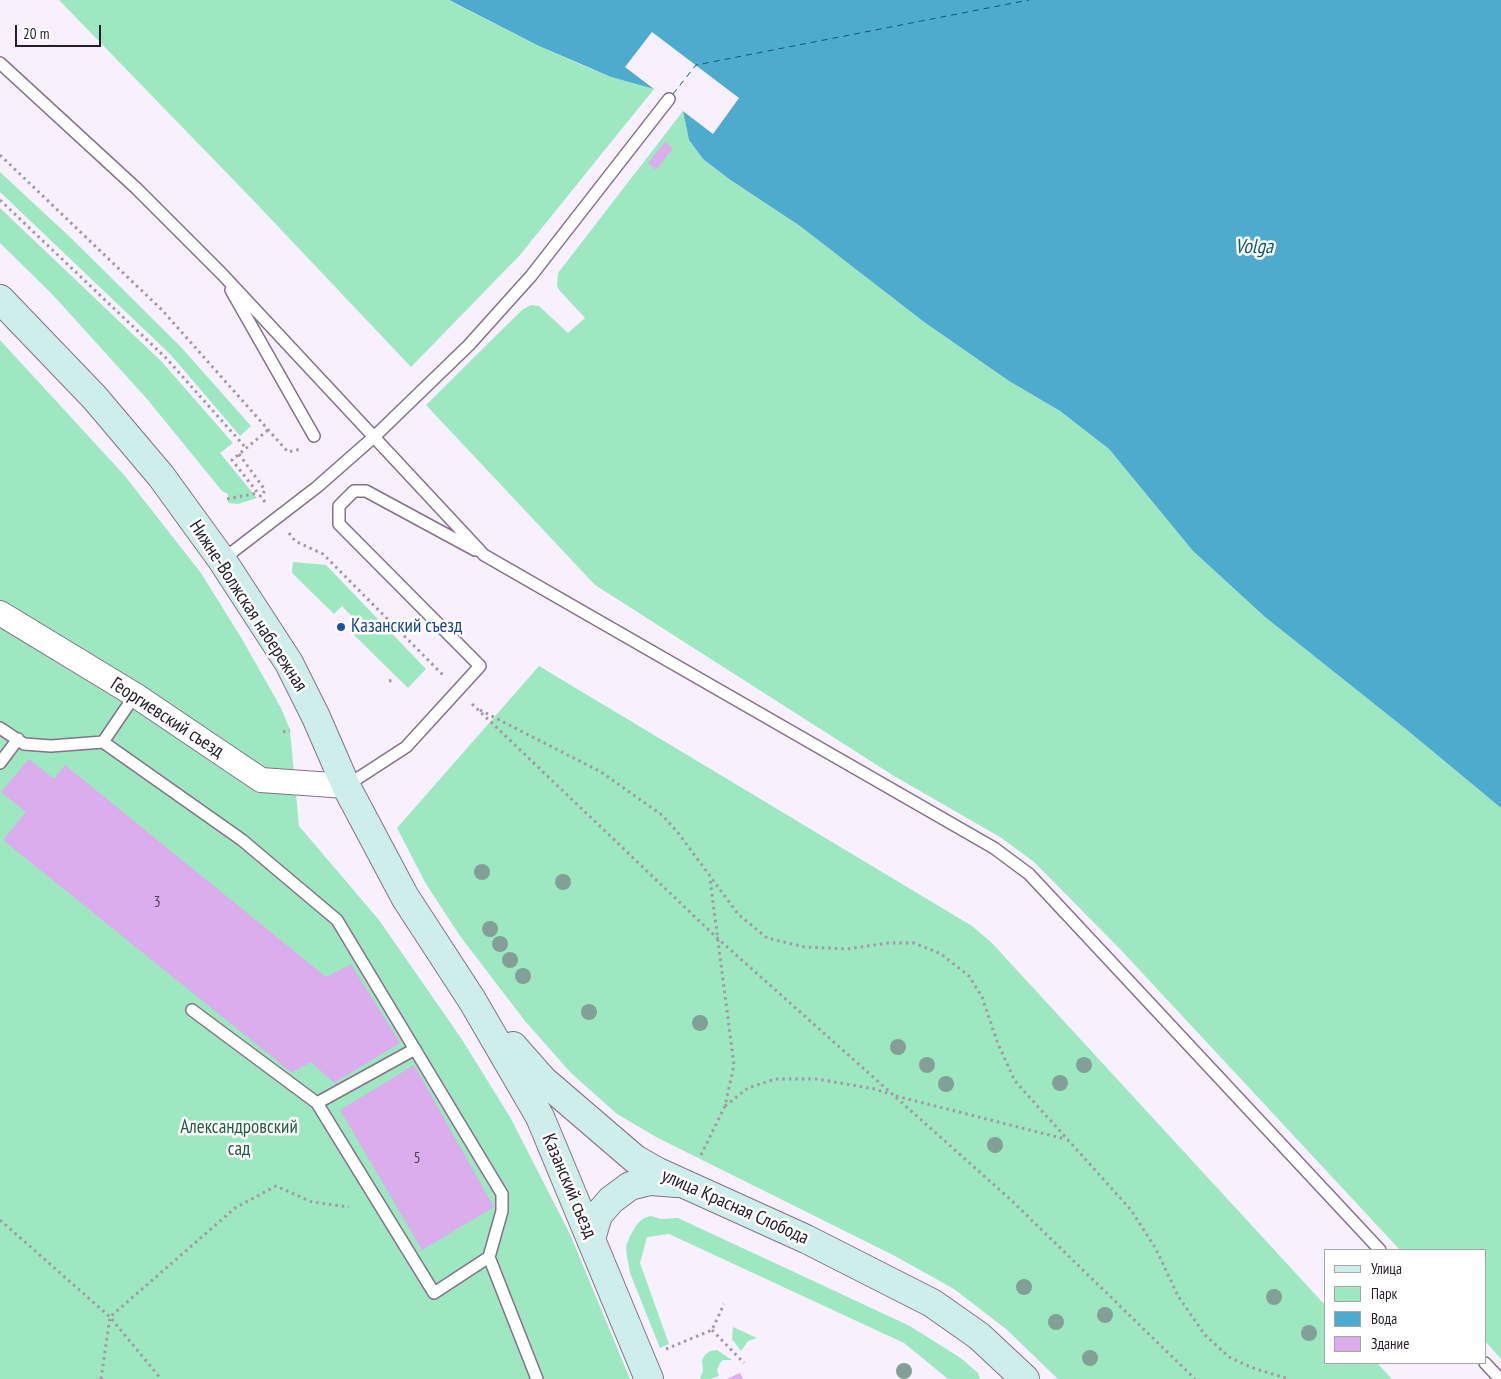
<!DOCTYPE html>
<meta charset="utf-8">
<style>
body{margin:0}
#map{position:relative;width:1501px;height:1379px;overflow:hidden;background:#f9f0fd;font-family:"PT Sans Narrow",sans-serif}
canvas{display:block}
.legend{position:absolute;left:1324px;top:1249px;width:162px;height:115px;box-sizing:border-box;background:#fff;border:1px solid #a8a5a9;margin:0;padding:6px 9px;list-style:none;font-size:15px;color:#251d28}
.legend li{display:flex;align-items:center;gap:10px;height:25px}
.legend b{width:25px;border:1px solid #a8a5a9}
.scale{position:absolute;left:15px;top:25px;width:86px;height:22px;box-sizing:border-box;border:2px solid #251d28;border-top:0;padding-left:6px;font-size:15px;line-height:18px;white-space:nowrap;color:#251d28;-webkit-text-stroke:4px #fff;paint-order:stroke}
</style>
<div id="map">
<canvas width="1501" height="1379"></canvas>
<ul class="legend">
<li><b style="height:6px;background:#ceeeeb"></b>Улица</li>
<li><b style="height:14px;background:#9de8c1"></b>Парк</li>
<li><b style="height:14px;background:#4dabcd"></b>Вода</li>
<li><b style="height:14px;background:#dcaded"></b>Здание</li>
</ul>
<div class="scale">20 m</div>
</div>
<script>
const ctx = document.querySelector('canvas').getContext('2d');
ctx.lineJoin = 'round';
function fill(path, color) {
  ctx.fillStyle = color;
  ctx.fill(path, 'evenodd');
}
function toPath(rows) {
  const path = new Path2D();
  for (const r of rows) {
    path.moveTo(r[0], r[1]);
    for (let i = 2; i < r.length; i += 2) path.lineTo(r[i], r[i + 1]);
  }
  return path;
}
function strokePath(path, color, width, dash) {
  ctx.strokeStyle = color;
  ctx.lineWidth = width;
  ctx.lineCap = dash ? 'butt' : 'round';
  ctx.setLineDash(dash || []);
  ctx.stroke(path);
}
function write(font, color, halo, rows, align = 'center') {
  ctx.font = font + ' "PT Sans Narrow",sans-serif';
  ctx.lineWidth = 5;
  ctx.setLineDash([]);
  ctx.textBaseline = 'middle';
  ctx.strokeStyle = halo;
  ctx.fillStyle = color;
  for (const [text, x, y, turn = 0] of rows) {
    ctx.save();
    ctx.translate(x, y);
    ctx.rotate((+turn || 0) * Math.PI / 180);
    ctx.textAlign = isNaN(turn) ? turn : align;
    if (halo) ctx.strokeText(text, 0, 0);
    ctx.fillText(text, 0, 0);
    ctx.restore();
  }
}
const green = toPath([
 [59,0,448,0,539,46,584,66,611,77,654,89,520,255,411,367,252,199],
 [683,111,689,140,703,159,729,179,800,226,924,322,1009,381,1060,411,1109,449,1193,551,1265,617,1407,730,1501,808,1501,1359,1485,1341,1485,1250,1400,1250,1119,948,1034,862,1000,837,894,776,595,585,426,405,522,310,531,305,539,306,568,333,585,318,560,291,557,286,558,273],
 [0,172,71,238,181,347,251,426,240,436,171,355,0,192],
 [0,208,162,362,233,443,220,453,257,498,238,504,228,503,228,494,222,491,147,399,53,295,0,243],
 [0,340,125,476,201,573,242,639,281,708,290,730,299,826,379,920,461,1038,510,1117,570,1234,630,1379,0,1379],
 [293,562,326,565,426,669,408,688,353,634,361,626,342,606,334,614,292,573],
 [539,666,972,926,991,942,1325,1305,1325,1363,1377,1363,1392,1379,1058,1379,1006,1329,954,1289,893,1255,658,1138,617,1114,571,1073,525,1021,460,936,426,884,397,828],
 [651,1216,661,1219,678,1218,910,1326,962,1359,978,1373,980,1379,948,1379,904,1343,669,1234,647,1237,640,1263,669,1344,660,1348,630,1273,627,1257,626,1246,630,1236,637,1224,644,1218],
 [733,1327,757,1338,748,1341,741,1351,732,1339],
 [717,1350,732,1360,723,1360,720,1363,717,1370,719,1376,710,1379,700,1379,703,1371,702,1360,705,1355,710,1351]
]);
const water = toPath([
 [449,0,1501,0,1501,808,1407,730,1265,617,1193,551,1109,449,1060,411,1009,381,924,322,800,226,729,179,703,159,689,140,683,111,669,99,654,89,611,77,539,46]
]);
const pier = toPath([
 [652,32,739,98,713,134,625,67]
]);
const ferry = toPath([
 [673,94,696,65,1029,0]
]);
const building = toPath([
 [665,142,673,148,656,170,648,163],
 [29,759,54,779,65,765,326,977,351,964,400,1043,334,1083,311,1062,292,1073,3,840,26,812,1,792],
 [414,1065,494,1207,422,1250,340,1110],
 [740,1373,743,1379,727,1379]
]);
const path = toPath([
 [0,155,162,310,288,452,301,449],
 [0,200,166,358,246,448],
 [239,454,265,490,261,497],
 [227,499,258,493],
 [265,502,232,460,268,430],
 [289,533,295,541,323,554,445,677],
 [389,681,394,680],
 [472,704,716,937,1011,1200,1195,1379],
 [480,710,601,772,662,815,679,834,738,914,767,938,805,947,847,949,888,943,914,943,941,954,969,976,982,997,998,1044,1015,1081,1131,1210,1156,1249,1178,1296,1205,1335,1229,1357,1253,1368,1289,1379],
 [283,732,290,730],
 [896,1096,1065,1139],
 [725,1106,748,1088,775,1079,817,1079,875,1089,890,1094],
 [701,1155,725,1106,734,1065,710,879],
 [0,1220,110,1317,161,1379],
 [712,1330,744,1363],
 [666,1349,712,1330,724,1304],
 [101,1379,110,1317,235,1208,276,1186,312,1202,349,1207]
]);
const lane = toPath([
 [0,63,136,188,222,274,484,555,994,848,1029,874,1380,1250],
 [231,290,314,436],
 [222,560,317,487,375,436,469,345,531,276,669,99],
 [135,695,103,742,242,840,337,920,502,1194,502,1211,489,1257,537,1379],
 [0,728,24,744,51,746,103,742],
 [0,763,18,739],
 [346,786,406,747,480,666,339,524,339,506,354,491,366,491,475,550],
 [192,1010,317,1103],
 [415,1049,317,1103,434,1293,489,1257],
 [1485,1363,1500,1379]
]);
const street = toPath([
 [0,613,135,695,261,780,346,786]
]);
const secondary = toPath([
 [0,299,95,398,161,476,222,560,289,663,316,717,346,786,405,897,472,1000,540,1117,649,1379],
 [513,1046,543,1080,635,1159,658,1172,806,1239,932,1303,979,1336,1025,1379],
 [591,1239,598,1215,611,1200,630,1186,650,1181,677,1183]
]);
const trees = [
 [482,872],
 [563,882],
 [490,929],
 [500,944],
 [510,960],
 [523,976],
 [589,1012],
 [700,1023],
 [898,1047],
 [927,1065],
 [1084,1065],
 [1060,1083],
 [946,1084],
 [995,1145],
 [1024,1287],
 [1274,1297],
 [1105,1315],
 [1056,1322],
 [1309,1333],
 [1090,1358],
 [904,1371]
];
const markers = [
 [341,627,5,"#1a4fb4"]
];
const numberNames = [
 ["3",157,902],
 ["5",417,1158]
];
const streetNames = [
 ["Нижне-Волжская набережная",248,606,57],
 ["Георгиевский съезд",167,718,33],
 ["Казанский съезд",569,1186,67],
 ["улица Красная Слобода",735,1207,24]
];
const transitNames = [
 ["Казанский съезд",351,627]
];
const parkNames = [
 ["Александровский",239,1128],
 ["сад",239,1150]
];
const waterNames = [
 ["Volga",1254,247]
];
fill(green, '#9de8c1');
fill(water, '#4dabcd');
fill(pier, '#f9f0fd');
strokePath(ferry, '#0d5b73', 1, [6, 5]);
fill(building, '#dcaded');
strokePath(lane, '#85718c', 14);
strokePath(street, '#85718c', 26);
strokePath(secondary, '#85718c', 30);
strokePath(path, '#a299a5', 3, [2.5, 4]);
strokePath(lane, '#fff', 11);
strokePath(street, '#fff', 24);
strokePath(secondary, '#ceeeeb', 28);
ctx.fillStyle = '#82a096';
for (const [x, y] of trees) {
  ctx.beginPath();
  ctx.arc(x, y, 8, 0, 2 * Math.PI);
  ctx.fill();
}
for (const [x, y, r, color] of markers) {
  const dot = new Path2D();
  dot.arc(x, y, r, 0, 2 * Math.PI);
  ctx.fillStyle = color;
  ctx.fill(dot);
  strokePath(dot, '#fff', 2);
}
write('16px', '#534159', null, numberNames);
write('19px', '#251d28', '#fff', streetNames);
write('19px', '#164399', '#fff', transitNames, 'left');
write('19px', '#215e42', '#fff', parkNames);
write('italic 20px', '#0d5b73', '#fff', waterNames);
</script>
